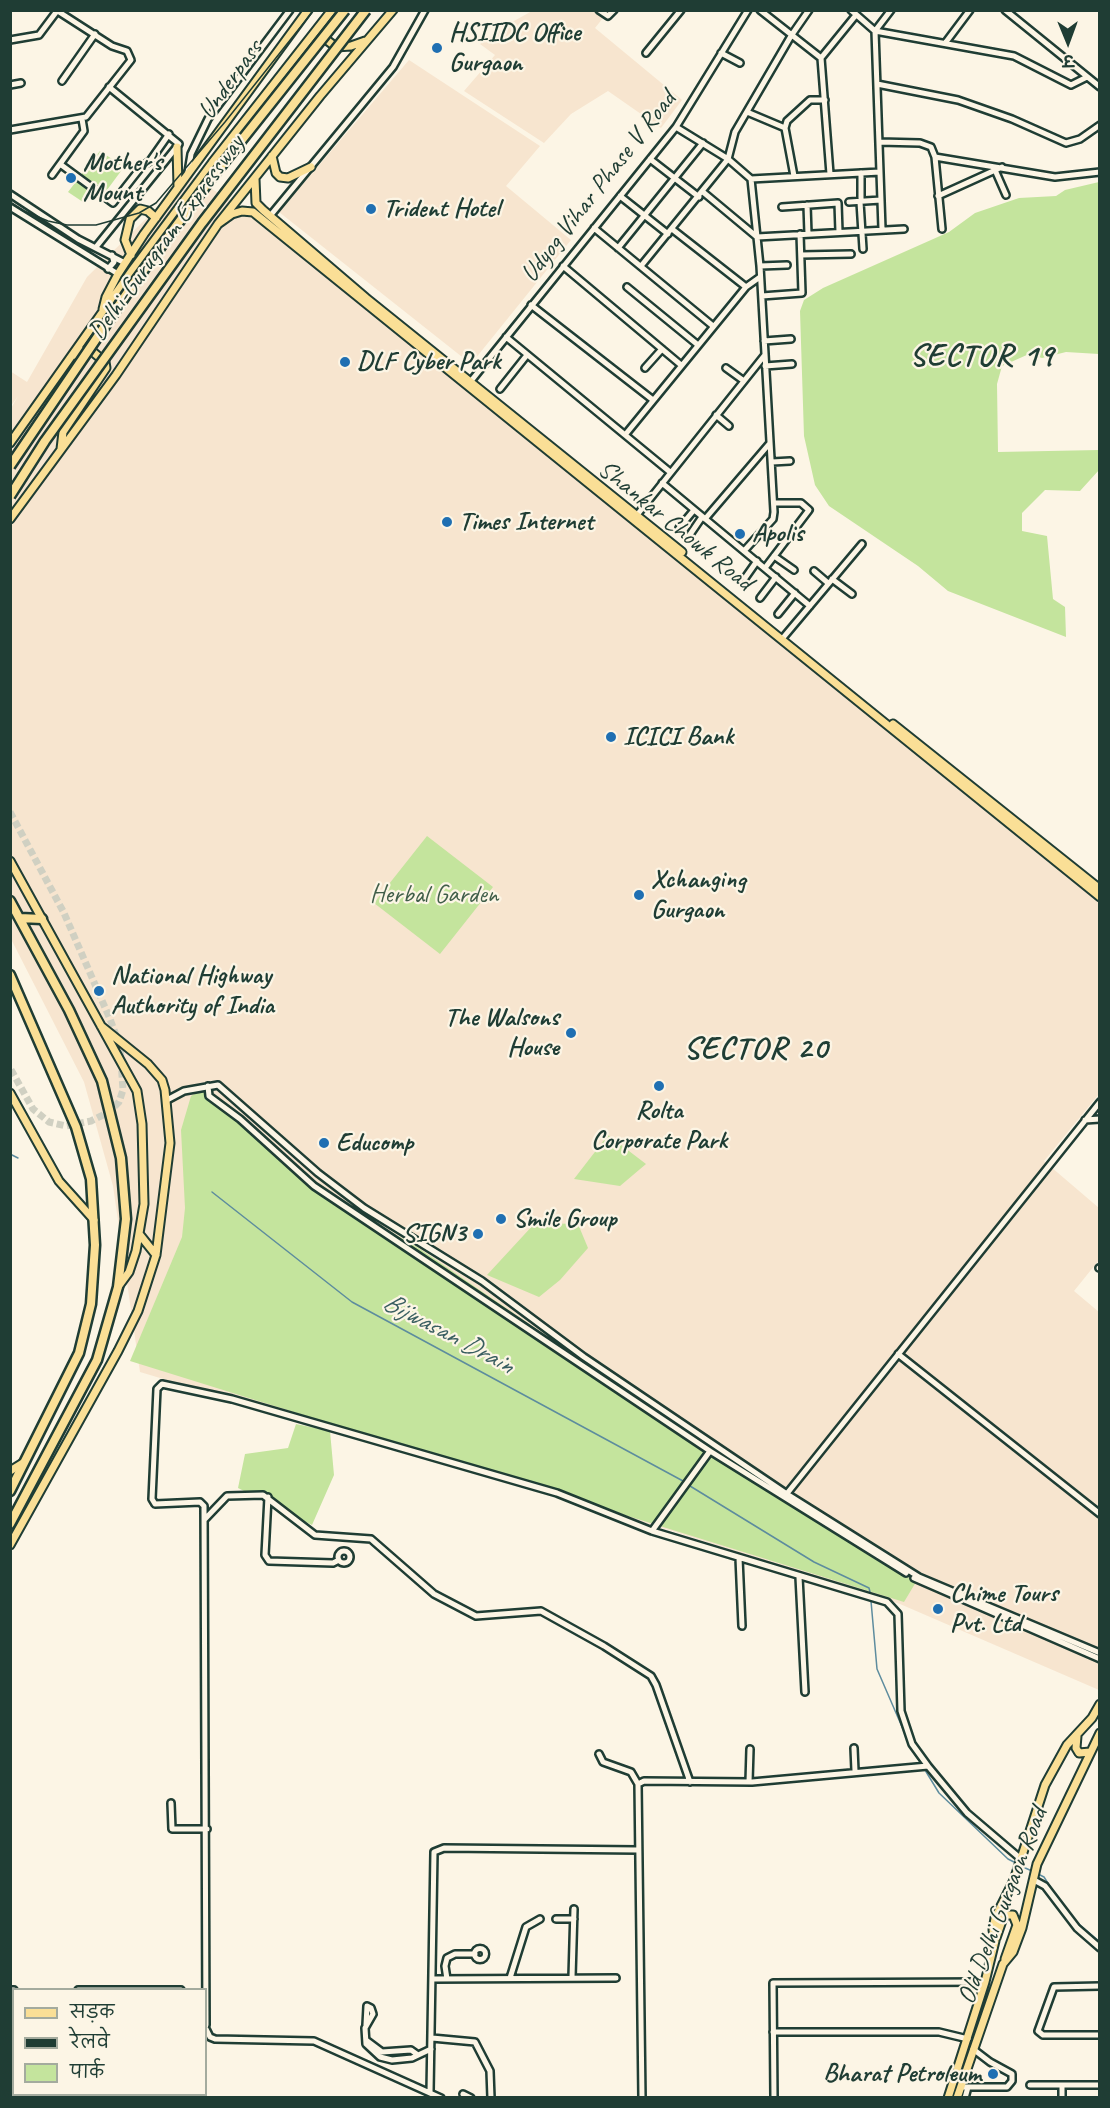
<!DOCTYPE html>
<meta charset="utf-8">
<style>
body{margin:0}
#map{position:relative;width:1110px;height:2108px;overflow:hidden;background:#fcf5e5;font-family:Caveat,"Playpen Sans Deva",sans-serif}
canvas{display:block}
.frame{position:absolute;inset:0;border:12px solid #1f3d34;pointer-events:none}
.legend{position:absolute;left:12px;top:1988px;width:195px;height:108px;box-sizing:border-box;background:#fcf5e5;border:2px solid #a4ab9e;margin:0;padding:8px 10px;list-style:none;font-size:18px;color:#1f3d34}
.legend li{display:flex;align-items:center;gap:12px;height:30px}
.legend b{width:30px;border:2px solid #a4ab9e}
.north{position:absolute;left:1038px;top:12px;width:60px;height:60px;-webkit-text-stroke:4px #fcf5e5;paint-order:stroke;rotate:179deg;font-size:16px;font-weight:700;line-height:24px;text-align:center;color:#1f3d34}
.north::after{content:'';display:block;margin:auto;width:21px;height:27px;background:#1f3d34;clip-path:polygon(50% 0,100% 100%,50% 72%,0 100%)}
</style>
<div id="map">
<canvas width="1110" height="2108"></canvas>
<div class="frame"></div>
<ul class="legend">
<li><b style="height:8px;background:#fadf96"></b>सड़क</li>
<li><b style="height:8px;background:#1f3d34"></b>रेलवे</li>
<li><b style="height:16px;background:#c4e49d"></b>पार्क</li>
</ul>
<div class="north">उ</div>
</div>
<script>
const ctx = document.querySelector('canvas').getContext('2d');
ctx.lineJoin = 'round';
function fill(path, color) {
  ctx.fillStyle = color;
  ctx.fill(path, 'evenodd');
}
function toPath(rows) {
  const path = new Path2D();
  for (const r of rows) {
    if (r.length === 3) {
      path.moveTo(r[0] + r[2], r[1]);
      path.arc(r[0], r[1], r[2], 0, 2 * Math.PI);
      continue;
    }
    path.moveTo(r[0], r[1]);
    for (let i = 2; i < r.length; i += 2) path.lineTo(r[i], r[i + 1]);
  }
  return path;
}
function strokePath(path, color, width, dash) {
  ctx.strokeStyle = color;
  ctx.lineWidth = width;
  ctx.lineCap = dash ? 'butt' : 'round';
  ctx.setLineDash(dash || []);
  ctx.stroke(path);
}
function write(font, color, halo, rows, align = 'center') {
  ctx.font = font + ' Caveat,sans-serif';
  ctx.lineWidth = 4.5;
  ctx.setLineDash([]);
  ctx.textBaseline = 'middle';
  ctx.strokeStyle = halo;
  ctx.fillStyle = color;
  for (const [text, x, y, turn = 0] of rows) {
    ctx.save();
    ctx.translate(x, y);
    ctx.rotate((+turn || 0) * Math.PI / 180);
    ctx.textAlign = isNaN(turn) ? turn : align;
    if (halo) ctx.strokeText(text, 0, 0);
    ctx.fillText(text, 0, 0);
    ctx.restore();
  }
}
const built = toPath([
 [592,10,603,18,595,28,682,100,661,128,608,91,571,114,544,143,464,91,495,55,480,44,514,21,532,11],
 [409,60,540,146,506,186,571,240,471,364,279,212],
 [192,177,235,203,1099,897,1099,1094,1044,1161,1099,1208,1099,1260,1074,1291,1099,1312,1099,1690,900,1604,669,1530,140,1372,113,1186,84,1082,11,939,10,410,18,396,11,406,10,371,27,382,87,277,178,187]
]);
const green = toPath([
 [100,151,124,167,104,194,96,188,98,184,95,188,80,176],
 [78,179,87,186,88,196,83,202,68,192],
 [1099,182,1099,354,1066,352,1042,358,1029,354,1002,366,997,384,998,452,1099,450,1099,470,1080,491,1045,490,1022,513,1022,531,1047,536,1053,599,1065,607,1066,637,948,591,918,566,829,506,815,485,804,436,800,311,804,300,823,288,949,232,975,213,1019,198,1056,196,1065,190],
 [427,836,493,887,440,954,374,903],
 [205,1088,329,1195,420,1249,838,1536,916,1582,904,1602,130,1361,182,1237,185,1208,181,1130,191,1096],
 [608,1135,646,1164,620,1186,574,1179],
 [535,1223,578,1224,588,1248,560,1280,539,1297,487,1275],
 [296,1424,330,1431,334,1475,312,1525,238,1488,245,1454,288,1448]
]);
const stream = toPath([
 [10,1154,18,1158],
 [212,1192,352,1302,683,1481],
 [690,1486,814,1562,869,1588,870,1592],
 [871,1601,877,1669,909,1743],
 [913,1750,920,1762],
 [925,1770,939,1793,1008,1859,1016,1863],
 [1023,1867,1032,1871],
 [1036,1873,1044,1877,1058,1899],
 [1073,1919,1100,1942]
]);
const majorTunnel = toPath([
 [10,812,64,913,110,1019,120,1046,123,1090,119,1102,109,1112,91,1121,66,1126,49,1122,33,1109,10,1068]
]);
const minor = toPath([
 [599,10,608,16,614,10],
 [760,10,821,58,830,174],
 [851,10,875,31,1014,56,1071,85,1087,77],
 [1005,10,1100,87],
 [10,40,39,35,57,11],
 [946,42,970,10],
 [646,53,681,10],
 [721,53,740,63],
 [821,58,856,15],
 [62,81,95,34],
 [877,84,958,100,1012,119,1066,143,1080,139,1100,125],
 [10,85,21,83],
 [747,112,785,128],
 [676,127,728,159,751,179,760,266,774,512,773,519,744,551],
 [10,130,86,117,131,60,127,51,112,46,56,10],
 [879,142,920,143,931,147,935,157,942,229],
 [935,157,1055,177,1100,172],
 [650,159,699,197],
 [60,164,113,203,142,166,150,161,169,134],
 [995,170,1006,195],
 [188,172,191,154,208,119,290,10],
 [52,175,84,131,82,119],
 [794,176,785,128,787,121,810,100,825,100],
 [751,179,880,172],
 [703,192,757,237,904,229],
 [10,194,78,239,125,263],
 [620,196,668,234],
 [938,196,1002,167],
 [861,198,861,173],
 [849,202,881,200],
 [860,202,863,249],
 [807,205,808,234],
 [10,207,118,274],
 [782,207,838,203,839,232],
 [270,216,393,67,425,10],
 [594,228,713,326],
 [672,229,746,287],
 [882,229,875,31,891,10],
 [96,247,179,144,109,87],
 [618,248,703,143],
 [801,255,851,254],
 [563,266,681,365],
 [641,266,728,159,735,132,791,36,809,10],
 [760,266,787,265],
 [108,269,114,262,112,255],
 [627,287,698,345],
 [762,296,802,293,800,234],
 [531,305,653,400],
 [506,337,670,472],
 [764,341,791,339],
 [765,366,792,364],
 [645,368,662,349],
 [726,368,744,381],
 [471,381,676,127,748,10],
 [500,389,527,355],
 [716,415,729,426],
 [625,435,746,287,760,277],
 [772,462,790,461],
 [662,483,810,606],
 [637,515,764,356],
 [705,519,770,443],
 [679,528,694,510],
 [689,536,702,517],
 [774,556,794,570],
 [765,568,809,510,801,503,774,503],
 [814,571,828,583],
 [745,578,757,561],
 [832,579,852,594],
 [760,598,776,577],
 [778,614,795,593],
 [782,639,862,544],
 [208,1086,209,1096,240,1119,314,1186,710,1451,906,1573],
 [167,1100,184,1091,218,1085,318,1173,364,1208,482,1281,584,1357,787,1494,919,1577,1100,1653],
 [1085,1120,1100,1119],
 [1099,1268,1100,1268],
 [898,1354,1100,1514],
 [785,1496,1100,1102],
 [268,1497,265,1555,269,1561,333,1563,339,1560],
 [205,1519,227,1496,263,1495,315,1535,371,1539,434,1594,476,1616,541,1611,604,1646,651,1676,656,1685,690,1782],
 [652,1531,710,1451],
 [344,1557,6],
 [739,1558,742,1626],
 [799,1577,805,1692],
 [914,1578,1100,1659],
 [854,1748,855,1771],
 [599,1754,603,1762,631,1772,638,1784],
 [749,1782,750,1749],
 [171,1803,172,1829,207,1829],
 [1034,1880,1045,1886,1077,1928,1100,1948],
 [556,1919,574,1919],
 [480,1954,5.5],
 [572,1977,574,1909],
 [510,1978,526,1927,540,1919],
 [434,1979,616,1978],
 [447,1979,445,1966,447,1958,455,1954,475,1954],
 [1100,1986,1054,1987,1038,2031,1043,2035,1100,2035],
 [10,1990,14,1990],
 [78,1990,181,1990],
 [206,2025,204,1506,200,1502,155,1504,152,1499,157,1389,162,1384,232,1399,557,1493,652,1531,887,1602,898,1614,901,1711,912,1744,928,1766],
 [366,2025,367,2006,371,2008,373,2014,365,2028,366,2044,380,2057,392,2060,412,2058,431,2049],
 [206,2029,210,2037,215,2039,314,2041,441,2098],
 [773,2032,939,2032,968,2039],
 [432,2038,475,2042,490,2071,491,2098],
 [366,2040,382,2052,411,2050,418,2055],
 [1030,2085,1100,2085],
 [961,2087,1007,2087,1012,2081,1012,2074,990,2062,973,2049],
 [430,2092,434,1852,444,1848,638,1850],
 [463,2094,471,2098],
 [642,2098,638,1784,644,1781,752,1782,928,1766,967,1813,1021,1859],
 [774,2098,773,1983,985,1982],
 [965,2098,968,2087],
 [1062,2098,1062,2085]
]);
const major = toPath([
 [324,33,328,41,336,47,351,46,365,41],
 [177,147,178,187],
 [272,156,276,173,280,177,288,178,311,167],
 [255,179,256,203,263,210,366,298,682,552],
 [218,224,232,214,242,211,253,212,1100,897],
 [131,255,125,240,130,219,140,209,148,211,156,218],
 [103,309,106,297,118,274,144,234,308,10],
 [10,443,133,269,212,163,332,10],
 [61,449,63,432,106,368,105,362,93,352,82,351,74,355],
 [10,519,116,375,218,224,320,96,393,10],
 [893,724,1100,889],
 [10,861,137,1091,142,1124,144,1204,136,1251,129,1272,118,1287],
 [10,1093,59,1181,94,1220],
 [140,1235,156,1255],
 [10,1471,23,1463],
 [10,1545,118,1351,138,1311,156,1255,170,1143,165,1090,162,1080,148,1064,101,1026],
 [1077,1736,1076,1748,1079,1753,1090,1752],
 [996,1938,1004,1915,1013,1915,1017,1925,1005,1959],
 [948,2098,985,1982,995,1941,993,1930,995,1918,1014,1880,1045,1785,1067,1745,1092,1718,1100,1704],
 [957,2098,1003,1964,1013,1952,1022,1928,1037,1864,1100,1733]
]);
const highway = toPath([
 [10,901,69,1010,102,1081,121,1158,126,1219,118,1287,97,1360,10,1524],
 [20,918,42,919],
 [10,975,76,1127,91,1179,95,1245,91,1304,79,1353,10,1491]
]);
const rail = toPath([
 [10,202,24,211,48,221,67,225,96,225,139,213,156,203,225,122,314,10]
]);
const highwayBridge = toPath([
 [10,466,134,283,210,180,345,10],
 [10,496,45,441,202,223,366,10]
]);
const markers = [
 [437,48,6,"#1f6fb2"],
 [71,178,6,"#1f6fb2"],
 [371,209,6,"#1f6fb2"],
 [345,362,6,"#1f6fb2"],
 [447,522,6,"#1f6fb2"],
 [740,534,6,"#1f6fb2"],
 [611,737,6,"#1f6fb2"],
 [639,895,6,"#1f6fb2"],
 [99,991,6,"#1f6fb2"],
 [571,1033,6,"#1f6fb2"],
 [659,1086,6,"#1f6fb2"],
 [324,1143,6,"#1f6fb2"],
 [501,1219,6,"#1f6fb2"],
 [478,1234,6,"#1f6fb2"],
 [938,1609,6,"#1f6fb2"],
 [993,2074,6,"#1f6fb2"]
];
const poiNames = [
 ["HSIIDC Office",449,33],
 ["Gurgaon",449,63],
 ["Mother's",83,163],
 ["Mount",83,193],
 ["Trident Hotel",383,209],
 ["DLF Cyber Park",357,362],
 ["Times Internet",459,522],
 ["Apolis",752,534],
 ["ICICI Bank",623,737],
 ["Xchanging",651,880],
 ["Gurgaon",651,910],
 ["National Highway",111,976],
 ["Authority of India",111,1006],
 ["The Walsons",559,1018,"right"],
 ["House",559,1048,"right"],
 ["Rolta",659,1111,"center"],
 ["Corporate Park",659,1141,"center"],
 ["Educomp",336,1143],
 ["Smile Group",513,1219],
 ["SIGN3",466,1234,"right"],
 ["Chime Tours",950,1594],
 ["Pvt. Ltd",950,1624],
 ["Bharat Petroleum",981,2074,"right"]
];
const streetNames = [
 ["Underpass",231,80,-54],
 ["Udyog Vihar Phase V Road",599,187,-52],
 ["Delhi-Gurugram Expressway",167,238,-54],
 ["Shankar Chowk Road",675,526,39],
 ["Old Delhi Gurgaon Road",1003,1906,-69]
];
const parkNames = [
 ["Herbal Garden",434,895]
];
const waterNames = [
 ["Bijwasan Drain",448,1334,28]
];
const districtNames = [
 ["SECTOR 19",982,357],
 ["SECTOR 20",756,1050]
];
fill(built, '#f7e5cf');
fill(green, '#c4e49d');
strokePath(stream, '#5d8c9e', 1.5);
strokePath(majorTunnel, '#d0d0c2', 7, [7, 3.5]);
strokePath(minor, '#1f3d34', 10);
strokePath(major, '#1f3d34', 11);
strokePath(highway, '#1f3d34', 13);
strokePath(minor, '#fcf5e5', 5);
strokePath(major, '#fadf96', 7);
strokePath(highway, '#fadf96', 8);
strokePath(rail, '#1f3d34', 1.5);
strokePath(highwayBridge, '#1f3d34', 13, []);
strokePath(highwayBridge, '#fadf96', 8);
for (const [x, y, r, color] of markers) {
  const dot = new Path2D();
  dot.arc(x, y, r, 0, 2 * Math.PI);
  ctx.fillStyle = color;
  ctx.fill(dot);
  strokePath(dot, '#fcf5e5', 2);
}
write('bold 26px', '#1f3d34', '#fcf5e5', poiNames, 'left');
write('26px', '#1f3d34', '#fcf5e5', streetNames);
write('26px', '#405e49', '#fcf5e5', parkNames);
write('italic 27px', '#395e60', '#fcf5e5', waterNames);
ctx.letterSpacing = '1.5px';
write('bold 32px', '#1f3d34', '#fcf5e5', districtNames);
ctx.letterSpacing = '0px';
</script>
